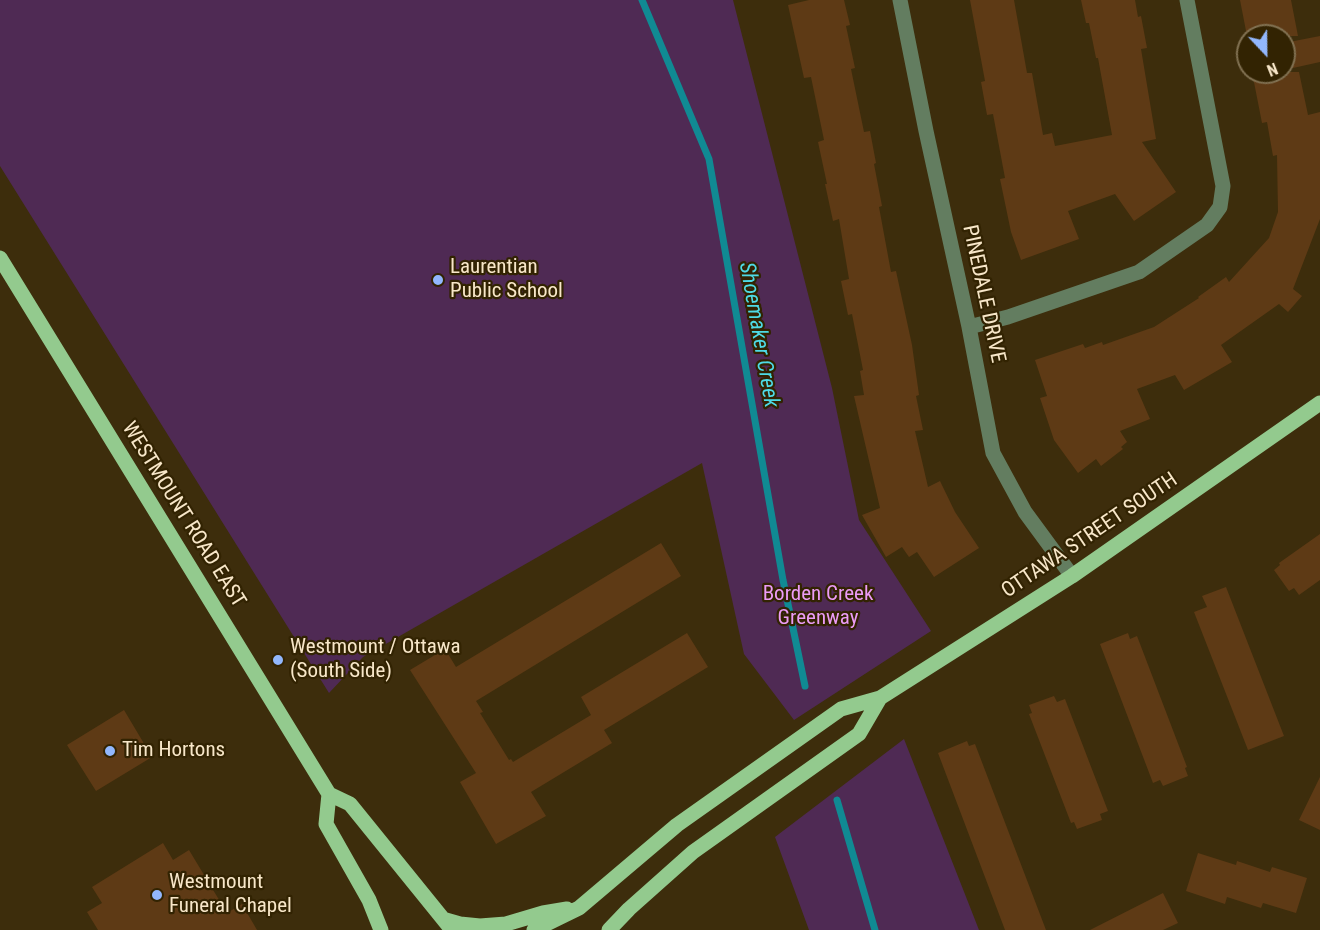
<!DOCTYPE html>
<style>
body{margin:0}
#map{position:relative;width:1320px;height:930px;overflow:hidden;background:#3d2d0c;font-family:"Roboto Condensed",sans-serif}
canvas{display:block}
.north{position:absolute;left:1236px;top:24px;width:60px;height:60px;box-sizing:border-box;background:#322302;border:2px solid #817152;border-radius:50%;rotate:158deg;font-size:16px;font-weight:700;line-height:24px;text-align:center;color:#f8e7c9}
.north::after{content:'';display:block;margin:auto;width:21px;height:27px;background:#92b7fd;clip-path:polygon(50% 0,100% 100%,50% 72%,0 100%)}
</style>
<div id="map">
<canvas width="1320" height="930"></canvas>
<div class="north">N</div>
</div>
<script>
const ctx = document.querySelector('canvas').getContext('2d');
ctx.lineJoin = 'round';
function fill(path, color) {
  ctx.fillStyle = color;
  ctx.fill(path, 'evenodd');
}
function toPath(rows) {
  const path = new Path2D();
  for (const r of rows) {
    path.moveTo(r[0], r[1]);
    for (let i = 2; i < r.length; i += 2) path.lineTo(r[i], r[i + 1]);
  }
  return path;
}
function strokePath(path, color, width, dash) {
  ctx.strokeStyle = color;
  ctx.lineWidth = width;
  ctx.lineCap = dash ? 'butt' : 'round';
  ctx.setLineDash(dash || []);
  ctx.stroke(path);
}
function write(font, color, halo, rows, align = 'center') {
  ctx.font = font + ' "Roboto Condensed",sans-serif';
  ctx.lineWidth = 4.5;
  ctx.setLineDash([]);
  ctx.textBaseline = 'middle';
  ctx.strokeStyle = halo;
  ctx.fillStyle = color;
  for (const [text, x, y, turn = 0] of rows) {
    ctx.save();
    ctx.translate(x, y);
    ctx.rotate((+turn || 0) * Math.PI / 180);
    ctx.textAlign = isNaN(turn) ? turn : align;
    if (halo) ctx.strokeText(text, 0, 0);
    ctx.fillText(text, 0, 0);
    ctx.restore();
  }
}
const green = toPath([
 [0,0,733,0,832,388,859,520,931,631,794,720,744,654,702,463,363,657,329,693,0,166],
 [904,739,979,930,809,930,775,837]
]);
const stream = toPath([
 [642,0,709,159,783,580,805,686],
 [837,800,875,930]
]);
const building = toPath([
 [809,0,844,0,850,25,846,26,855,68,851,69,864,132,870,131,876,163,874,164,882,206,879,207,891,272,896,271,912,345,919,395,916,396,923,430,915,431,928,487,940,481,955,512,979,548,934,577,917,552,909,557,902,547,886,557,862,515,880,508,854,396,864,395,860,371,863,370,852,314,848,315,841,281,849,279,839,219,833,221,825,184,827,184,818,142,824,140,811,77,804,78,788,5],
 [970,0,1014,0,1027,73,1032,73,1043,135,1052,133,1055,146,1112,135,1098,58,1096,58,1089,23,1086,23,1081,0,1135,0,1138,17,1141,16,1147,48,1141,49,1156,139,1142,142,1176,192,1134,221,1115,194,1068,211,1079,239,1021,260,1011,232,1000,179,1005,178,993,114,987,115,981,82,985,81],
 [1240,0,1291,0,1298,36,1247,36],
 [1320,36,1320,62,1284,70,1284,43],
 [1252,72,1299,72,1308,115,1320,112,1320,219,1293,289,1302,296,1288,312,1279,304,1221,345,1232,362,1184,390,1175,375,1137,389,1150,419,1120,431,1127,442,1121,447,1123,449,1101,466,1096,459,1078,473,1054,440,1040,398,1047,396,1035,360,1083,344,1085,348,1102,342,1103,345,1154,327,1199,298,1198,297,1226,277,1229,282,1269,238,1278,212,1277,155,1273,156,1267,122,1262,123],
 [1320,534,1320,580,1299,595,1294,588,1289,591,1274,570,1280,565,1279,563],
 [661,543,681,576,476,701,483,712,480,713,509,760,511,759,513,762,591,715,581,697,687,633,708,667,604,730,612,743,531,792,546,816,496,844,460,782,476,773,410,670,445,649,456,667],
 [1226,587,1284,736,1248,750,1194,612,1207,607,1202,596],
 [1128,633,1130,639,1137,636,1187,767,1185,768,1188,776,1163,786,1160,780,1153,783,1100,644],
 [1054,696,1057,702,1065,699,1108,811,1100,814,1102,820,1077,829,1074,822,1071,823,1029,714,1032,713,1029,705],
 [124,710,152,757,96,791,67,745],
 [967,741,969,746,975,744,1046,930,1005,930,938,753],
 [1320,777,1320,830,1299,820],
 [163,843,173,860,189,850,227,913,242,904,257,930,98,930,87,912,102,903,92,887],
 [1198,853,1236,865,1237,861,1270,872,1272,867,1307,878,1296,913,1263,903,1261,908,1227,897,1225,904,1186,891],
 [1163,893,1178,923,1163,930,1090,930]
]);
const minor = toPath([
 [900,0,926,131,969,327,993,453,1025,512,1072,576],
 [969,327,1008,317,1139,272,1207,225,1220,207,1223,186,1187,0]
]);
const major = toPath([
 [0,258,329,794],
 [329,794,350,804,452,930],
 [329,794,326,824,369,900,381,930],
 [446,920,460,924,480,926,506,924,543,913,567,909],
 [534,930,579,908,677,825,841,709,880,698,1072,576,1320,403],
 [609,930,629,909,693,852,859,734,880,698]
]);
const markers = [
 [438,280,6,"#92b7fd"],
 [278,660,6,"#92b7fd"],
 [110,751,6,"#92b7fd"],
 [157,895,6,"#92b7fd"]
];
const poiNames = [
 ["Laurentian",450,268],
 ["Public School",450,292],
 ["Westmount / Ottawa",290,648],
 ["(South Side)",290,672],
 ["Tim Hortons",122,751],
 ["Westmount",169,883],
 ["Funeral Chapel",169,907]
];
const streetNames = [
 ["PINEDALE DRIVE",983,294,78],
 ["WESTMOUNT ROAD EAST",183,515,58],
 ["OTTAWA STREET SOUTH",1090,536,-34]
];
const parkNames = [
 ["Borden Creek",818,595],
 ["Greenway",818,619]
];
const waterNames = [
 ["Shoemaker Creek",758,335,80]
];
fill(green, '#4f2a54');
strokePath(stream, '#108a93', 7);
fill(building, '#5e3a15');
strokePath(minor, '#637d60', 15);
strokePath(major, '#93ca8e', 15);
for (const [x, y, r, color] of markers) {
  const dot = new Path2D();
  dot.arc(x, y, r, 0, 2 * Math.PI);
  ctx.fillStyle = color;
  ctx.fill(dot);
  strokePath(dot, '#322302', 2);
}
write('21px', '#f8e7c9', '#322302', poiNames, 'left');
write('21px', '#f8e7c9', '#322302', streetNames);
write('21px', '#ec9cf7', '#322302', parkNames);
write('italic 22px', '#4edbe6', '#322302', waterNames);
</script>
